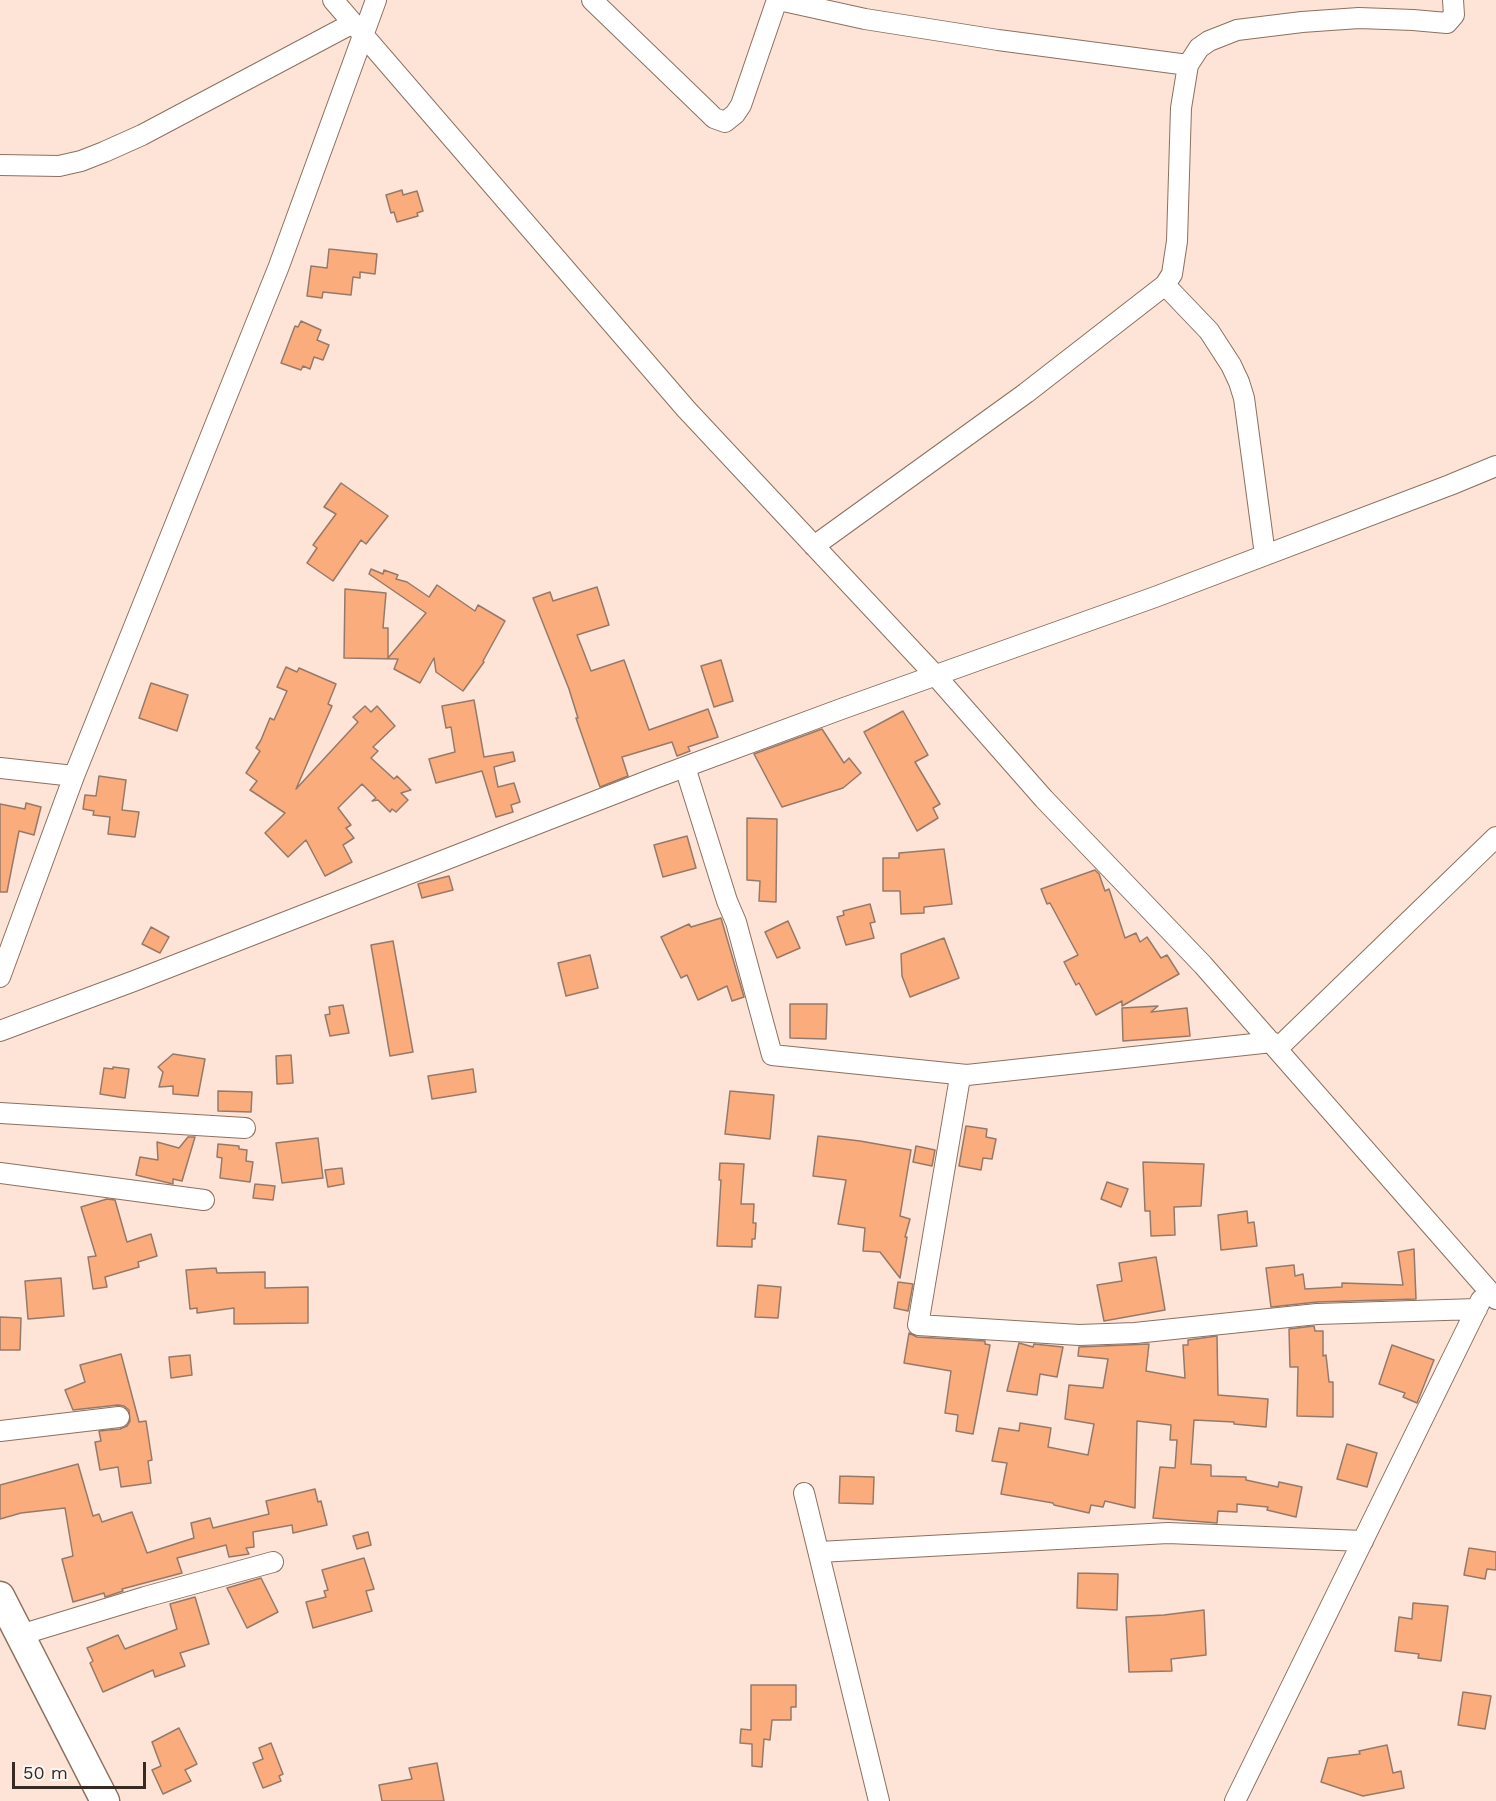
<!DOCTYPE html>
<style>
body{margin:0}
#map{position:relative;width:1496px;height:1801px;overflow:hidden;background:#fee4d6;font-family:"Work Sans",sans-serif}
canvas{display:block}
.scale{position:absolute;left:12px;top:1762px;width:134px;height:27px;box-sizing:border-box;border:3px solid #362a23;border-top:0;padding-left:8px;font-size:18px;line-height:21px;white-space:nowrap;color:#362a23;-webkit-text-stroke:4px #fcf6f2;paint-order:stroke}
</style>
<div id="map">
<canvas width="1496" height="1801"></canvas>
<div class="scale">50 m</div>
</div>
<script>
const ctx = document.querySelector('canvas').getContext('2d');
ctx.lineJoin = 'round';
function fill(path, color) {
  ctx.fillStyle = color;
  ctx.fill(path, 'evenodd');
}
function toPath(rows) {
  const path = new Path2D();
  for (const r of rows) {
    path.moveTo(r[0], r[1]);
    for (let i = 2; i < r.length; i += 2) path.lineTo(r[i], r[i + 1]);
  }
  return path;
}
function strokePath(path, color, width, dash) {
  ctx.strokeStyle = color;
  ctx.lineWidth = width;
  ctx.lineCap = dash ? 'butt' : 'round';
  ctx.setLineDash(dash || []);
  ctx.stroke(path);
}
const building = toPath([
 [402,190,403,195,417,191,423,211,417,213,418,216,397,222,394,212,391,213,386,195,402,190],
 [329,249,377,254,375,274,360,272,360,278,353,277,351,295,323,292,322,298,307,296,311,266,327,268,329,249],
 [301,321,321,330,317,340,329,345,323,360,314,357,310,369,303,366,301,370,281,363,295,326,298,327,301,321],
 [341,483,388,516,366,544,361,540,333,581,307,563,317,548,313,545,336,514,324,507,341,483],
 [371,569,383,574,384,570,398,575,396,579,407,582,429,597,437,585,475,611,478,605,505,621,483,661,484,662,463,691,436,672,434,658,420,683,394,669,398,659,344,658,345,589,386,593,383,628,388,628,388,658,426,613,369,574,371,569],
 [597,587,609,625,577,635,591,671,624,660,649,730,708,709,718,737,688,747,690,751,677,756,672,742,622,757,628,776,600,787,576,718,578,718,569,689,533,598,550,592,553,601,597,587],
 [721,660,733,701,714,707,701,666,721,660],
 [286,667,297,672,299,668,336,684,328,704,332,706,296,789,358,722,353,717,365,706,371,712,377,706,395,726,373,747,378,751,371,758,394,779,397,776,411,790,401,793,408,800,396,812,392,809,390,812,378,800,372,801,376,798,362,784,338,808,351,825,346,828,354,838,343,845,352,862,325,876,306,840,288,857,265,833,285,813,250,790,257,781,246,773,260,751,256,748,261,740,270,718,274,720,287,691,277,687,286,667],
 [151,683,188,695,177,731,139,718,151,683],
 [474,700,484,757,513,752,515,761,494,767,498,787,514,783,520,802,511,805,513,812,496,817,482,771,436,783,429,759,455,752,451,727,446,728,442,706,474,700],
 [903,711,928,755,915,762,940,804,933,808,938,818,917,831,864,732,903,711],
 [822,729,844,763,849,758,861,773,843,788,782,807,754,754,822,729],
 [99,776,126,780,122,810,139,812,135,837,108,834,110,817,93,815,94,811,83,809,85,795,96,796,99,776],
 [26,803,41,807,34,835,19,831,7,892,0,892,0,804,25,809,26,803],
 [747,818,777,819,776,902,759,901,760,881,747,880,747,818],
 [687,836,696,868,663,877,654,845,687,836],
 [944,849,952,904,924,907,924,913,901,914,900,891,883,891,883,858,899,858,899,853,944,849],
 [1095,870,1099,874,1105,891,1109,889,1125,938,1136,933,1140,942,1147,937,1161,958,1167,955,1179,974,1122,1006,1122,1001,1096,1015,1079,983,1076,985,1064,962,1078,955,1050,903,1047,904,1041,889,1095,870],
 [449,876,453,890,422,898,418,884,449,876],
 [870,904,875,922,870,923,874,938,846,945,837,917,844,915,843,911,870,904],
 [721,918,744,997,732,1001,727,986,698,1000,687,975,681,978,661,937,689,924,691,927,721,918],
 [788,921,800,948,777,958,765,932,788,921],
 [151,927,169,937,160,953,142,944,151,927],
 [944,938,959,978,910,997,902,976,901,954,944,938],
 [393,941,413,1052,390,1056,371,945,393,941],
 [590,955,598,988,566,996,558,963,590,955],
 [790,1004,827,1004,826,1039,790,1038,790,1004],
 [343,1005,349,1033,330,1036,325,1015,330,1014,329,1007,343,1005],
 [1158,1006,1151,1012,1187,1008,1190,1036,1123,1041,1122,1008,1158,1006],
 [173,1054,205,1059,198,1096,173,1094,173,1086,159,1087,163,1072,158,1067,173,1054],
 [291,1055,293,1083,277,1084,276,1056,291,1055],
 [113,1067,129,1069,125,1098,100,1094,104,1068,113,1069,113,1067],
 [473,1069,476,1092,432,1099,428,1076,473,1069],
 [218,1091,252,1092,251,1112,218,1111,218,1091],
 [730,1091,774,1095,770,1139,725,1134,730,1091],
 [966,1126,987,1129,986,1137,996,1139,992,1159,983,1158,981,1170,959,1166,966,1126],
 [818,1136,860,1141,911,1150,900,1216,910,1219,905,1237,907,1237,900,1278,880,1252,863,1251,865,1228,838,1224,846,1180,813,1176,818,1136],
 [188,1137,195,1137,182,1181,173,1179,173,1184,136,1175,140,1157,158,1160,157,1142,179,1148,188,1137],
 [318,1138,323,1178,282,1183,276,1143,318,1138],
 [218,1144,239,1146,239,1149,247,1150,246,1161,253,1162,250,1182,220,1178,222,1158,217,1157,218,1144],
 [916,1146,935,1150,932,1166,913,1162,916,1146],
 [1143,1162,1204,1164,1201,1206,1174,1207,1175,1235,1151,1236,1150,1211,1145,1211,1143,1162],
 [720,1163,744,1164,741,1204,754,1204,753,1223,756,1223,755,1239,752,1239,752,1247,717,1246,721,1180,719,1180,720,1163],
 [342,1168,344,1184,328,1187,325,1170,342,1168],
 [1107,1182,1128,1189,1121,1207,1101,1199,1107,1182],
 [255,1184,275,1186,273,1200,253,1198,255,1184],
 [107,1199,115,1200,127,1242,151,1234,157,1256,138,1262,139,1267,105,1277,107,1287,93,1289,88,1257,96,1256,81,1207,107,1199],
 [1247,1211,1248,1223,1254,1222,1257,1246,1221,1250,1218,1215,1247,1211],
 [1414,1249,1416,1299,1317,1302,1271,1307,1266,1268,1294,1265,1295,1276,1303,1274,1305,1289,1342,1287,1342,1283,1403,1285,1398,1252,1414,1249],
 [1156,1257,1165,1310,1104,1321,1097,1285,1122,1281,1119,1263,1156,1257],
 [216,1268,217,1273,265,1272,265,1288,308,1287,308,1323,234,1324,234,1308,197,1313,197,1308,190,1309,186,1270,216,1268],
 [61,1278,64,1316,28,1319,25,1281,61,1278],
 [898,1282,913,1284,908,1311,894,1308,898,1282],
 [758,1285,781,1287,778,1318,755,1317,758,1285],
 [0,1317,21,1318,20,1350,0,1350,0,1317],
 [1314,1326,1315,1331,1323,1331,1323,1356,1326,1355,1329,1382,1333,1382,1333,1417,1297,1416,1298,1367,1290,1367,1289,1329,1314,1326],
 [909,1333,917,1337,985,1341,985,1344,990,1345,973,1434,956,1431,958,1415,945,1413,951,1371,904,1363,909,1333],
 [1217,1336,1218,1395,1268,1399,1266,1427,1234,1424,1234,1422,1194,1420,1191,1464,1211,1465,1211,1476,1246,1477,1246,1480,1278,1487,1279,1482,1302,1487,1296,1517,1267,1510,1268,1507,1237,1504,1237,1512,1218,1511,1217,1523,1153,1518,1160,1467,1175,1468,1177,1440,1170,1440,1171,1425,1137,1421,1135,1508,1105,1501,1103,1507,1091,1505,1089,1513,1054,1505,1053,1503,1001,1494,1007,1463,992,1461,999,1428,1019,1431,1020,1423,1051,1428,1048,1447,1088,1455,1094,1424,1065,1419,1069,1385,1103,1388,1108,1359,1078,1356,1079,1347,1149,1344,1146,1371,1185,1378,1183,1345,1188,1345,1188,1340,1217,1336],
 [1019,1343,1033,1347,1034,1344,1063,1347,1057,1377,1040,1374,1037,1395,1007,1391,1019,1343],
 [1392,1345,1434,1360,1417,1403,1403,1397,1405,1393,1379,1384,1392,1345],
 [121,1354,139,1422,146,1421,152,1460,148,1461,151,1483,121,1487,118,1467,100,1470,95,1442,101,1441,99,1431,120,1429,127,1426,130,1421,129,1410,124,1406,118,1405,73,1410,65,1390,85,1382,80,1365,121,1354],
 [190,1355,192,1375,171,1378,169,1357,190,1355],
 [1347,1444,1377,1453,1367,1487,1337,1479,1347,1444],
 [78,1464,93,1516,99,1514,102,1522,132,1512,147,1553,194,1538,191,1523,210,1518,213,1528,269,1514,266,1501,315,1489,318,1502,321,1501,327,1525,293,1533,292,1525,253,1532,254,1547,246,1548,249,1554,229,1557,226,1545,177,1558,182,1573,122,1589,123,1591,105,1597,104,1593,73,1602,62,1559,73,1556,65,1508,21,1513,0,1519,0,1485,78,1464],
 [840,1476,874,1477,873,1504,839,1503,840,1476],
 [368,1532,371,1545,357,1549,353,1536,368,1532],
 [1469,1548,1496,1552,1496,1570,1487,1569,1485,1579,1464,1575,1469,1548],
 [364,1558,374,1589,366,1591,372,1611,313,1628,306,1602,326,1597,324,1591,328,1590,322,1570,364,1558],
 [1078,1573,1118,1574,1117,1610,1077,1608,1078,1573],
 [261,1578,278,1612,247,1628,227,1588,261,1578],
 [195,1597,209,1644,180,1653,185,1666,155,1677,153,1670,103,1692,90,1663,93,1661,87,1648,118,1635,125,1649,177,1629,170,1604,195,1597],
 [1413,1603,1448,1606,1441,1661,1418,1658,1419,1654,1395,1651,1399,1617,1412,1619,1413,1603],
 [1204,1610,1206,1655,1171,1659,1172,1671,1129,1672,1126,1617,1164,1615,1204,1610],
 [751,1685,796,1685,796,1707,791,1707,791,1720,772,1720,770,1740,764,1739,762,1767,752,1766,752,1744,740,1743,741,1729,751,1730,751,1685],
 [1463,1692,1491,1696,1485,1729,1458,1725,1463,1692],
 [179,1728,197,1764,185,1770,191,1781,163,1794,152,1770,161,1766,152,1742,179,1728],
 [271,1743,283,1774,279,1776,281,1781,263,1788,253,1763,263,1759,259,1748,271,1743],
 [1387,1745,1393,1773,1401,1771,1404,1788,1363,1796,1321,1782,1328,1758,1360,1754,1359,1751,1387,1745],
 [437,1763,444,1801,382,1801,379,1785,412,1779,409,1768,437,1763]
]);
const street = toPath([
 [333,0,686,409,935,675,1044,799,1203,965,1496,1299],
 [592,0,708,112,714,118,725,122,735,114,741,105,777,0],
 [779,0,865,19,998,40,1188,65],
 [0,165,59,166,81,161,104,152,142,135,353,23],
 [1165,285,1209,331,1231,365,1239,382,1244,398,1265,555],
 [814,546,1026,393,1165,285,1172,274,1177,241,1181,108,1188,65,1199,48,1209,41,1237,30,1302,22,1359,18,1413,20,1447,23,1454,15,1453,0],
 [685,767,727,901,736,922,772,1055,967,1075],
 [0,768,74,776],
 [0,977,74,776,279,266,376,0],
 [0,1031,134,981,655,778,844,708,1155,597,1450,485,1496,466],
 [1272,1042,967,1075,962,1077,959,1083,918,1325,1079,1335,1135,1333,1317,1314,1477,1309],
 [1278,1048,1496,837],
 [0,1113,245,1128],
 [0,1173,204,1200],
 [0,1431,119,1417],
 [804,1493,879,1801],
 [819,1552,1168,1533,1363,1541],
 [20,1635,145,1597,273,1562],
 [1235,1801,1481,1300]
]);
const secondary = toPath([
 [0,1596,105,1801]
]);
fill(building, '#faac7d');
strokePath(building, '#967a69', 1.5);
strokePath(street, '#8c7060', 22);
strokePath(secondary, '#8c7060', 31);
strokePath(street, '#fff', 20);
strokePath(secondary, '#fff', 28);
</script>
